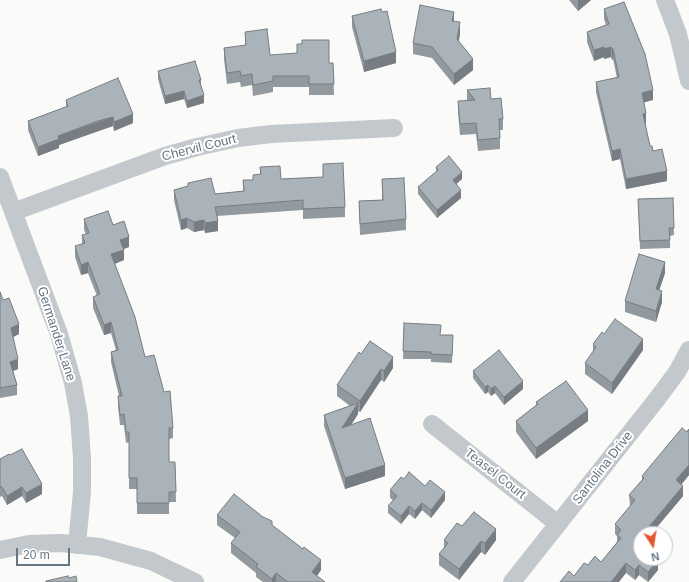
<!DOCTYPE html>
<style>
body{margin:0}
#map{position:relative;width:689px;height:582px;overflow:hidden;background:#fafaf8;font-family:Helvetica,sans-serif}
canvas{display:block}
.north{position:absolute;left:633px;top:526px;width:40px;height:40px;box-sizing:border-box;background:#fff;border:1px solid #c1c8cd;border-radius:50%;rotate:168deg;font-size:11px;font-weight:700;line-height:16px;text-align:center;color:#657683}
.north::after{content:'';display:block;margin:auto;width:14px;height:18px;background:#e4572e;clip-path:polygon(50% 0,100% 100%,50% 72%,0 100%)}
.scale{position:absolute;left:16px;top:548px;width:54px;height:18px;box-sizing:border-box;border:2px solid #657683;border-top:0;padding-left:5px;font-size:12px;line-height:14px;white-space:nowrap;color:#657683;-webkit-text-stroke:3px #fff;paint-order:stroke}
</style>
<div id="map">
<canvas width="689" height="582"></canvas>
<div class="north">N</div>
<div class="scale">20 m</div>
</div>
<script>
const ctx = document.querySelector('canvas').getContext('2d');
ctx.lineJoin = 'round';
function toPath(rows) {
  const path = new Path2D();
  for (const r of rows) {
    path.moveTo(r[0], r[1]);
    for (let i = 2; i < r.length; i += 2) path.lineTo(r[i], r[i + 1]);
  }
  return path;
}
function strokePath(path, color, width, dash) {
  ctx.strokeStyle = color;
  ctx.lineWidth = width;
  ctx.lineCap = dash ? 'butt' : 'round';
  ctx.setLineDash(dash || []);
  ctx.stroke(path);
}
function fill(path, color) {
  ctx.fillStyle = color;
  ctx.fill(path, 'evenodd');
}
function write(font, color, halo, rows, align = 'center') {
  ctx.font = font + ' Helvetica,sans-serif';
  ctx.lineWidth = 4;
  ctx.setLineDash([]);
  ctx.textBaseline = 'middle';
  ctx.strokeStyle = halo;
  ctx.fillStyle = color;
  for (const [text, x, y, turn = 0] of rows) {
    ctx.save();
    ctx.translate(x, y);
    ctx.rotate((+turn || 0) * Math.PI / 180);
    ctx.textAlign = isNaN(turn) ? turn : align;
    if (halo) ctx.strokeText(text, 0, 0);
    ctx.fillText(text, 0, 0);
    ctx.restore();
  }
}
const street = toPath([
 [665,0,678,34,689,81],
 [0,177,59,334,73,383,79,416,82,458,82,492,77,545],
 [13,212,165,156,197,147,238,138,271,134,394,128],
 [432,424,558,524],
 [0,550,29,544,61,543,100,547,151,561,195,582],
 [512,582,657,399,677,372,689,350]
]);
const wall = toPath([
 [569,0,591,0,578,11],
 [604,9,653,100,644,102,646,123,645,123,650,146,653,151,667,181,626,189,620,159,612,161,596,92,596,82,617,78,613,59,612,60,611,57,604,59,604,57,594,61,587,42,587,32,606,25,604,19],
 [382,12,396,63,364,72,352,27,352,16],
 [454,21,460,33,459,41,473,70,454,85,432,58,413,54,413,43],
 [245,32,270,55,329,63,333,63,334,95,309,95,309,87,273,87,273,92,253,96,252,85,241,87,240,82,227,84,224,59,224,48,245,45],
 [158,71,201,80,201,85,204,103,187,108,184,99,165,104,158,79],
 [467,90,491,99,503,119,503,130,500,130,500,149,478,151,476,134,460,135,458,112,458,101,467,101],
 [66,100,133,123,114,131,113,126,98,131,59,145,59,148,38,156,28,130,28,121,66,107],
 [323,164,345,207,345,217,303,219,303,210,217,216,218,231,205,233,204,230,194,232,187,228,181,230,174,200,174,190,188,187,188,183,215,194,243,191,243,180,253,180,260,174,260,167,281,179,323,177],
 [436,167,462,179,456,184,461,198,437,218,418,194,418,187,436,172],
 [382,179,406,219,406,230,360,235,359,201,382,200],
 [673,198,674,235,670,236,670,248,640,249,638,199],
 [84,219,113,225,129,247,124,249,124,260,115,264,145,357,173,428,173,438,169,439,169,462,175,462,176,502,169,502,169,514,137,514,137,489,129,489,129,442,126,443,124,425,120,425,118,406,118,396,119,396,111,362,111,352,116,350,111,333,104,335,93,308,93,297,97,296,88,273,81,275,75,257,75,246,82,244,82,235,86,234,84,230],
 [665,273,659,290,662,302,656,322,625,312,625,301],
 [0,292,3,300,19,334,13,337,18,369,13,371,17,385,17,395,0,398],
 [404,323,441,335,453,343,452,363,431,362,431,359,403,359],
 [604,334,643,350,612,394,585,374,585,363,593,352,593,344],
 [361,354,393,368,384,382,381,380,360,412,358,411,358,414,351,425,385,476,345,489,324,426,324,415,350,406,337,396,337,385],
 [473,371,523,389,504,405,495,393,491,396,488,392,485,394,473,378],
 [536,402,588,421,536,459,516,432,516,421,536,405],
 [689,429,689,475,681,485,683,496,653,532,641,534,658,570,648,582,639,575,635,580,626,573,574,576,588,565,601,562,617,542,617,536,615,534,615,524,630,506,629,495,642,480,642,476],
 [0,459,42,494,26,503,22,496,7,505,2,496,0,497],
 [404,479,425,486,445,500,431,518,422,510,415,519,409,514,401,524,388,513,388,506,393,500,390,498,390,490],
 [217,515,272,525,321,570,317,576,325,582,263,582,256,577,256,573,231,553,231,543,235,538,217,525],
 [462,526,496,540,485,555,481,552,459,580,439,565,439,554,444,548,444,540]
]);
const shadedWall = toPath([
 [578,0,591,0,578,11],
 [454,12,454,23,452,21],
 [460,22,460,33,457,50,457,39],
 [604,47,604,57,594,61,594,50],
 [611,47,611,57,604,59,604,49],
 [612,49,613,49,613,59,612,60],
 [396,52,396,63,364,72,364,61],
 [473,59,473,70,454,85,454,74],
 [653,90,653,100,642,103,642,93],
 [184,91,184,99,165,104,165,96],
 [204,95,204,103,187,108,187,101],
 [646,113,646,123,643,124,643,114],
 [133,114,133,123,114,131,114,122],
 [113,117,113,126,59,145,59,148,38,156,38,147,58,136],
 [620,149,620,159,612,161,612,151],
 [667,171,667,181,626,189,626,179],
 [462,172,462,179,453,187,453,180],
 [461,190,461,198,437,218,437,210],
 [187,218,187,228,181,230,181,220],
 [204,220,204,230,194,232,194,222],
 [218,221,218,231,205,233,205,223],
 [129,237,129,247,120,250,120,240],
 [124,250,124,260,111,265,111,254],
 [88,262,88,273,81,275,81,265],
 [665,262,665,273,656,300,656,289],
 [662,291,662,302,656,322,656,311],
 [111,322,111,333,104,335,104,325],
 [19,324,19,334,11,338,11,328],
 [643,339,643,350,612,394,612,383],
 [393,357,393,368,384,382,384,371],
 [18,359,18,369,10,372,10,362],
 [381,369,381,380,360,412,360,401],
 [523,381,523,389,504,405,504,397],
 [488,385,488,392,485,394,485,387],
 [495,386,495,393,491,396,491,389],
 [358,403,358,414,342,439,342,428],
 [588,410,588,421,536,459,536,448],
 [385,465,385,476,345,489,345,478],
 [689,465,689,475,676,491,676,480],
 [42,484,42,494,26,503,26,493],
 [683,486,683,496,651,534,648,528],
 [22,487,22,496,7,505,7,496],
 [445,492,445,500,431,518,431,510],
 [422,503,422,510,415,519,415,511],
 [409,506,409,514,401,524,401,516],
 [496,529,496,540,485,555,485,543],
 [481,541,481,552,459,580,459,569],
 [321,560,321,570,312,582,312,572],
 [658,560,658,570,648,582,648,572],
 [626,563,626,573,619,582,611,582],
 [639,565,639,575,635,580,635,570],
 [276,573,276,582,272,582,272,579]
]);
const building = toPath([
 [624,2,645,54,653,90,642,93,646,113,643,114,650,146,652,146,653,151,662,149,667,171,626,179,620,149,612,151,596,82,619,77,613,49,612,49,611,47,604,49,604,47,594,50,587,32,609,24,604,9,624,2],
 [420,5,454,12,452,21,460,22,457,39,473,59,454,74,432,47,413,43,420,5],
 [381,9,382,12,387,11,396,52,364,61,352,16,381,9],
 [267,29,270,55,297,53,297,44,302,44,302,40,329,40,329,63,333,63,334,84,309,84,309,76,273,76,273,81,253,85,252,74,241,76,240,71,227,73,224,48,246,45,245,32,267,29],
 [195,61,201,80,199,80,204,95,187,101,184,91,165,96,158,71,195,61],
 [118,78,133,114,114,122,113,117,98,121,58,136,59,139,38,147,28,121,68,106,66,100,118,78],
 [490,88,491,99,501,98,503,119,499,119,500,138,478,140,476,123,460,124,458,101,475,100,467,90,490,88],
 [449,156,462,172,453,180,461,190,437,210,418,187,438,170,436,167,449,156],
 [343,163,345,207,303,209,303,200,215,207,218,221,205,223,204,220,194,222,187,218,181,220,174,190,188,186,188,183,211,178,215,194,244,191,243,180,253,180,253,175,261,174,260,167,280,166,281,179,323,177,323,164,343,163],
 [404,178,406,219,360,224,359,201,383,200,382,179,404,178],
 [673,198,674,228,669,228,670,240,640,241,638,199,673,198],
 [108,211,113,225,124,221,129,237,120,240,124,250,111,254,135,317,145,357,154,355,164,392,170,391,173,428,169,428,169,462,175,462,176,492,169,492,169,503,137,503,137,478,129,478,129,432,126,432,124,414,120,415,118,396,122,396,111,352,118,350,111,322,104,325,93,297,100,294,88,262,81,265,75,246,85,243,82,235,89,233,84,219,108,211],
 [639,254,665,262,656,289,662,291,656,311,625,301,639,254],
 [0,292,3,300,9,298,19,324,11,328,18,359,10,362,17,385,0,388,0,292],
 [615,319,643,339,612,383,585,363,596,347,593,344,602,332,604,334,615,319],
 [404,323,441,325,440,335,453,335,452,355,431,354,431,352,403,351,404,323],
 [370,341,393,357,384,371,381,369,360,401,337,385,359,352,361,354,370,341],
 [499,350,523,381,504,397,495,386,491,389,488,385,485,387,473,371,499,350],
 [566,381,588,410,536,448,516,421,538,404,536,402,566,381],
 [358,403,342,428,370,418,385,465,345,478,324,415,358,403],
 [682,428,687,432,689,429,689,465,676,480,683,486,648,528,655,534,641,534,641,558,656,558,658,560,648,572,639,565,635,570,626,563,611,582,560,582,569,571,574,576,584,563,588,565,595,556,601,562,621,538,617,535,621,530,615,524,635,500,629,495,644,478,642,476,682,428],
 [22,449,42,484,26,493,22,487,7,496,2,487,0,487,0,459,9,454,10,455,22,449],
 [409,472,425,486,430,480,445,492,431,510,422,503,415,511,409,506,401,516,388,506,397,496,390,490,401,477,404,479,409,472],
 [234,494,263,517,272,521,272,525,303,549,304,547,321,560,312,572,325,582,288,582,276,573,272,579,256,567,258,564,231,543,240,532,217,515,234,494],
 [474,512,496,529,485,543,481,541,459,569,439,554,448,543,444,540,457,523,462,526,474,512],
 [68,576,69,578,76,576,77,582,46,582,46,581,68,576]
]);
const streetNames = [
 ["Chervil Court",199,148,-14],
 ["Germander Lane",56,334,72],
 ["Santolina Drive",603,468,-52],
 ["Teasel Court",495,474,38]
];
strokePath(street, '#c3c8cc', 18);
fill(wall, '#929a9f');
fill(shadedWall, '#777d82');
fill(building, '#aab3b9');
strokePath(building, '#777d82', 1);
write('13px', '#657683', '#fff', streetNames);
</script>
